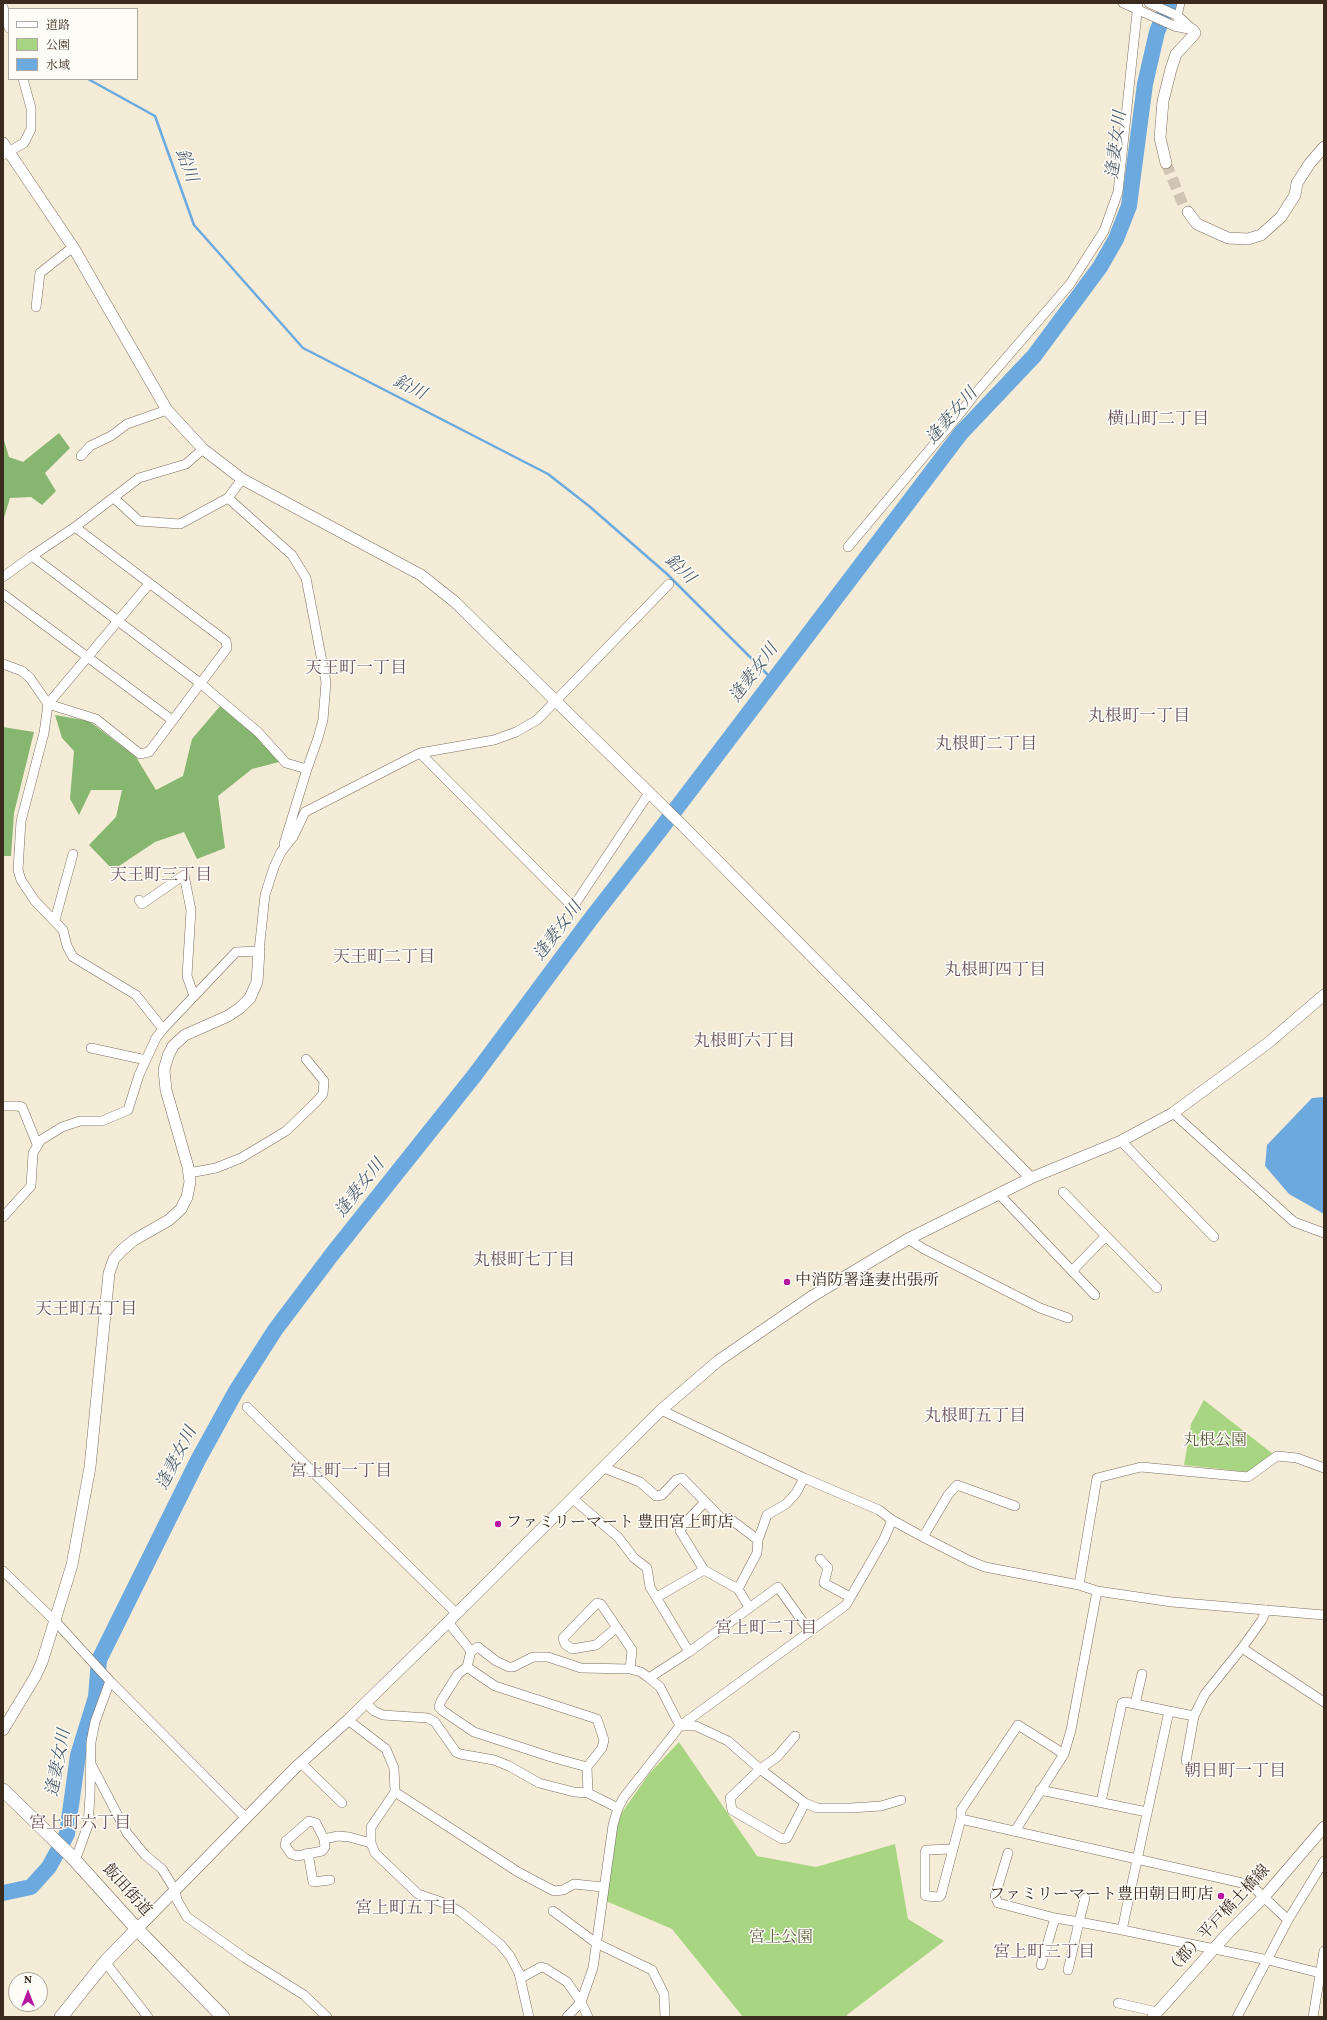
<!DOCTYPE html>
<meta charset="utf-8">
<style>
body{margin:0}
#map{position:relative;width:1327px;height:2020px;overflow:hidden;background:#f5ecd7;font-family:Vollkorn,"Noto Serif JP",serif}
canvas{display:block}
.frame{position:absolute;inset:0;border:4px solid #3b2a1e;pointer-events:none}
.legend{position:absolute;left:8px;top:8px;width:130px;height:72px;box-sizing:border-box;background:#fdfcf7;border:1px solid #afa8a0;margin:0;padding:5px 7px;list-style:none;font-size:12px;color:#3b2a1e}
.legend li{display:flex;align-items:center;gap:8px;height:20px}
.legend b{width:20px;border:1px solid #afa8a0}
.north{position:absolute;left:8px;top:1972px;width:40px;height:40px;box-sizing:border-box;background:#fdfcf7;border:1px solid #afa8a0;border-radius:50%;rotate:0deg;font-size:11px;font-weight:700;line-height:16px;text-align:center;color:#3b2a1e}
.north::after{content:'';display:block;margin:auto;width:14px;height:18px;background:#b5179e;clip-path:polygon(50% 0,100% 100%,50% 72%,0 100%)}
</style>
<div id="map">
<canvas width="1327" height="2020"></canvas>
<div class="frame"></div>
<ul class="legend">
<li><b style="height:5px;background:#fff"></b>道路</li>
<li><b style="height:11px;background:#a8d582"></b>公園</li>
<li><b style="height:11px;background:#6ba9de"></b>水域</li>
</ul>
<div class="north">N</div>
</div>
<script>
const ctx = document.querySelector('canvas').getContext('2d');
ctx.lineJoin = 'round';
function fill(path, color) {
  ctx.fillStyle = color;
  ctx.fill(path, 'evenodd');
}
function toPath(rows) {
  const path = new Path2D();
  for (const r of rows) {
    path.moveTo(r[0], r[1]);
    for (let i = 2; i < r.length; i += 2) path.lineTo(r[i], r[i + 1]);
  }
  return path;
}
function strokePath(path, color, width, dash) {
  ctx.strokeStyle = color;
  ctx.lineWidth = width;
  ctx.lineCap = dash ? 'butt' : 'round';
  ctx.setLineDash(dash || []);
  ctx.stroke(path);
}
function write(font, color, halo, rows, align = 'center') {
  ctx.font = font + ' Vollkorn,"Noto Serif JP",serif';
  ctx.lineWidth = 3;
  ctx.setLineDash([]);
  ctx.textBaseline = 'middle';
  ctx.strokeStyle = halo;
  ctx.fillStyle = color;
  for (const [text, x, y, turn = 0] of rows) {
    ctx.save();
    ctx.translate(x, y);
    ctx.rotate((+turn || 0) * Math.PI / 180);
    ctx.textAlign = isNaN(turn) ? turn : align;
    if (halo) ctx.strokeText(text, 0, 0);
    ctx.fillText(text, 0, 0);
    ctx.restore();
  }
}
const green = toPath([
 [1204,1400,1273,1454,1248,1472,1184,1465,1191,1424],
 [679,1742,757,1856,816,1867,895,1844,908,1919,944,1941,848,2014,846,2017,743,2017,672,1929,606,1901,618,1818,649,1774]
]);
const forest = toPath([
 [59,433,70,448,45,473,56,491,42,505,31,497,10,498,3,521,3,437,9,457,23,462],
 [221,705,258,734,279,762,252,769,218,796,225,848,197,859,184,832,155,842,113,870,89,845,116,817,122,790,91,790,79,815,70,799,74,751,62,738,55,715,89,721,136,757,156,790,183,776,192,739],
 [3,727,34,732,14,813,11,856,3,856]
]);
const water = toPath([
 [1324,1097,1324,1214,1289,1194,1265,1166,1267,1145,1312,1098]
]);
const stream = toPath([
 [88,79,155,116,194,225,303,348,548,474,589,506,667,574,774,681]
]);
const river = toPath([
 [3,1893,31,1887,49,1867,67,1834,78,1755,96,1697,99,1660,198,1460,236,1391,275,1330,333,1253,474,1076,590,920,660,830,961,433,1034,356,1100,267,1116,239,1129,206,1145,84,1157,32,1166,9,1171,3]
]);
const tertiaryTunnel = toPath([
 [1166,163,1184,207,1188,212]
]);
const pedestrian = toPath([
 [1177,20,1181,3]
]);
const minor = toPath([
 [1123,3,1174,26,1193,30],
 [1149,3,1178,16,1192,29],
 [3,7,9,28],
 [3,155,24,143,31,129,31,108,23,79],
 [36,307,40,273,73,247],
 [81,456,90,446,111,436,127,424,167,410],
 [242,479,228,498,292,555,306,578,326,682,323,720,318,738,307,769,284,844],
 [114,498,139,521,180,524,228,498],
 [848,547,962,411,975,394,1070,284,1104,231,1118,192,1138,3],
 [32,556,200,683,258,732,286,763,307,769],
 [3,577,32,556,75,527,139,478,186,464,203,449],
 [149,584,48,704,44,733,21,821,18,870,21,880,35,901,63,930,67,946,73,957,136,995,163,1029],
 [3,594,172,720],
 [3,664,22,671,30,678,48,704,96,719,140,754,149,752,227,648,226,641,75,527],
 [420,753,573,907,649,793],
 [139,900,142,904,184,875,191,910,187,976,194,996],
 [55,920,73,854],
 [91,1048,146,1060],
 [3,1106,17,1106,22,1107,37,1144],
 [1173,1113,1294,1222,1324,1233],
 [1121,1141,1214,1237],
 [189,1173,216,1168,241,1158,286,1131,316,1102,323,1094,324,1081,306,1059],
 [1063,1192,1106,1236],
 [1000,1195,1072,1271,1106,1236,1157,1288],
 [3,1217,31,1186,33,1153,41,1140,62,1127,80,1121,102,1121,128,1110,139,1075,156,1038,163,1029,236,952,259,951,265,895,274,867,281,852,293,837,305,812,420,753,494,740,516,732,537,720,669,584],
 [908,1239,924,1249,1040,1308,1068,1318],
 [1072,1271,1095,1295],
 [247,1407,456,1613],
 [661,1410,804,1478,879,1510,892,1520,923,1537,970,1561,985,1567,1079,1585,1097,1591,1172,1602,1324,1615],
 [604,1468,640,1482,656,1496,662,1495,676,1480,682,1478,721,1518,729,1518,758,1540,767,1515,786,1504,796,1493,804,1478],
 [573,1499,618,1537,634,1558,647,1568,650,1587,689,1652,649,1678,660,1687,680,1726],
 [923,1537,948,1495,957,1485,1015,1506],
 [820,1559,828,1568,824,1583,850,1597],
 [704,1570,680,1531,683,1525,705,1502],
 [3,1571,55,1621,110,1681,246,1818],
 [1079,1585,1097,1478,1141,1467,1248,1477,1277,1456,1297,1458,1324,1468],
 [738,1589,757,1553,758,1540],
 [657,1597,704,1570,738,1589,749,1607],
 [1266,1610,1262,1620,1242,1648,1205,1694,1194,1716,1169,1711,1122,1930,1268,1960,1324,1974],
 [448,1622,471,1651,467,1667,458,1674,441,1701,439,1707,443,1711,474,1732,551,1757,587,1767],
 [616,1628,596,1645,572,1649,565,1644,563,1638,597,1603,601,1604,632,1650,630,1669,641,1672,649,1678],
 [1242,1648,1324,1702],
 [471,1651,478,1647,496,1661,509,1667,513,1667,533,1657,548,1657,581,1668,630,1669],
 [689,1652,778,1587,810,1632],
 [467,1667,495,1686,597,1719,604,1740,602,1748,587,1767,588,1793],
 [366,1703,374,1711,383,1715,428,1718,435,1722,456,1752,460,1754,494,1760,509,1766,539,1783,574,1792,588,1793,618,1808],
 [1135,1704,1142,1674],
 [348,1720,386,1749,394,1768,395,1792,371,1827,371,1843,375,1853,418,1894,447,1904,462,1913,500,1944,510,1956,519,1973,529,2017],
 [680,1726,696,1726,728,1741,760,1769,730,1798,732,1810,782,1839,787,1838,805,1803],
 [795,1736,777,1757,760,1769,805,1803,817,1808,850,1808,881,1806,901,1800],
 [1064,1754,1018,1725,961,1810,961,1819,1251,1885,1288,1920],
 [1186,1761,1194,1716],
 [301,1763,342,1803],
 [91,1764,127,1833,145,1855,162,1869,175,1890,177,1900,187,1917,245,1958,304,1995,327,2017],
 [1040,1790,1147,1812],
 [395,1792,518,1872,554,1891,563,1890,574,1884,603,1887],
 [1101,1802,1122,1703,1125,1702,1169,1711],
 [1015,1831,1064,1754,1071,1730,1097,1591],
 [324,1839,325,1847,322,1851,297,1856,291,1854,285,1845,286,1841,309,1821,316,1823,324,1839,338,1836,349,1837,371,1843],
 [953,1849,926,1850,925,1852,925,1895,926,1896,939,1897,941,1895,953,1849,961,1819],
 [308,1853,313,1882,330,1880],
 [1008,1853,995,1896,998,1903,1055,1918],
 [75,1861,88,1825,90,1796,91,1742,95,1722,110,1681],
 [553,1911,596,1943,652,1970,664,1994,665,2017],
 [105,1962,148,2017],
 [1041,1965,1055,1918,1079,1922,1085,1898],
 [1068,1970,1079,1922,1122,1930],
 [521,1978,541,1967,545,1968,567,1982,581,2002,588,2017],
 [1118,2003,1157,2012],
 [567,2017,581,2002,593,1968,613,1825,618,1808,624,1797,680,1726,846,1605,884,1539,892,1520],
 [1237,2017,1288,1920,1324,1861],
 [1313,2017,1324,1951]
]);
const tertiary = toPath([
 [3,143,73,247,167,410,203,449,242,479,421,575,455,602,683,826,1031,1178],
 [1166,163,1160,138,1163,101,1171,69,1176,54,1193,36,1195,33,1193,30],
 [1188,212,1197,224,1228,238,1248,239,1261,235,1281,217,1295,195,1297,183,1310,163,1324,147],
 [3,1730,35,1677,42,1662,72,1565,90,1467,109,1273,114,1259,122,1250,134,1240,169,1220,181,1209,187,1197,190,1182,188,1167,166,1090,164,1070,168,1056,173,1046,185,1035,228,1016,240,1008,250,998,257,982,259,951],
 [137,1929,295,1768,348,1720,430,1640,661,1410,718,1361,811,1297,908,1239,1031,1178,1121,1141,1173,1113,1268,1043,1324,995],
 [1153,2017,1228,1933,1264,1897,1324,1827]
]);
const secondary = toPath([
 [3,1790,71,1856,137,1929,223,2017],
 [61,2017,105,1962,137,1929]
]);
const markers = [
 [787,1282,4,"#b5179e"],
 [498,1524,4,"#b5179e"],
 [1221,1896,4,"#b5179e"]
];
const poiNames = [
 ["中消防署逢妻出張所",795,1282],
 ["ファミリーマート 豊田宮上町店",506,1524],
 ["ファミリーマート豊田朝日町店",1213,1896,"right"]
];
const parkNames = [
 ["丸根公園",1215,1442],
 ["宮上公園",781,1939]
];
const streetNames = [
 ["飯田街道",126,1891,48],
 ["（都）平戸橋土橋線",1219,1921,-47]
];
const waterNames = [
 ["逢妻女川",1118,145,-83],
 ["鉛川",185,166,70],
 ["鉛川",409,389,27],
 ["逢妻女川",953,417,-49],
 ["鉛川",679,570,44],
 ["逢妻女川",755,674,-53],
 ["逢妻女川",559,932,-53],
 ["逢妻女川",361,1189,-52],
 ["逢妻女川",178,1459,-63],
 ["逢妻女川",60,1763,-79]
];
const neighbourhoodNames = [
 ["横山町二丁目",1158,421],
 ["天王町一丁目",356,670],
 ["丸根町一丁目",1139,718],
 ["丸根町二丁目",986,746],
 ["天王町三丁目",161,877],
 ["天王町二丁目",384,959],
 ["丸根町四丁目",995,972],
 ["丸根町六丁目",744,1043],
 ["丸根町七丁目",524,1262],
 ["天王町五丁目",86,1311],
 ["丸根町五丁目",975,1418],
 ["宮上町一丁目",341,1473],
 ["宮上町二丁目",766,1630],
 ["朝日町一丁目",1235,1773],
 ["宮上町六丁目",80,1825],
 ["宮上町五丁目",406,1910],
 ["宮上町三丁目",1044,1954]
];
fill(green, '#a8d582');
fill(forest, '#86b670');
fill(water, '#6ba9de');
strokePath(stream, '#6ba9de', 2.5);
strokePath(river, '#6ba9de', 16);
strokePath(tertiaryTunnel, '#d0c5b2', 11, [11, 5.5]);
strokePath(pedestrian, '#7c6e5f', 8);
strokePath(minor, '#7c6e5f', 10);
strokePath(tertiary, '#7c6e5f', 12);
strokePath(secondary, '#7c6e5f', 14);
strokePath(pedestrian, '#fff', 7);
strokePath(minor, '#fff', 9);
strokePath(tertiary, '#fff', 11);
strokePath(secondary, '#fff', 13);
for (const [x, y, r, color] of markers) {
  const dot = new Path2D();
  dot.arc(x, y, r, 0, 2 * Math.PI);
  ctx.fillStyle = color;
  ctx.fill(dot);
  strokePath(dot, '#fdfcf7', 1.5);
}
write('16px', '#3b2a1e', '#fdfcf7', poiNames, 'left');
write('16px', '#5c5d3c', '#fdfcf7', parkNames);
write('16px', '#3b2a1e', '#fdfcf7', streetNames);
write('italic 17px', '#4e5d6b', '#fdfcf7', waterNames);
write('17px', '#6a525c', '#fdfcf7', neighbourhoodNames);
</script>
